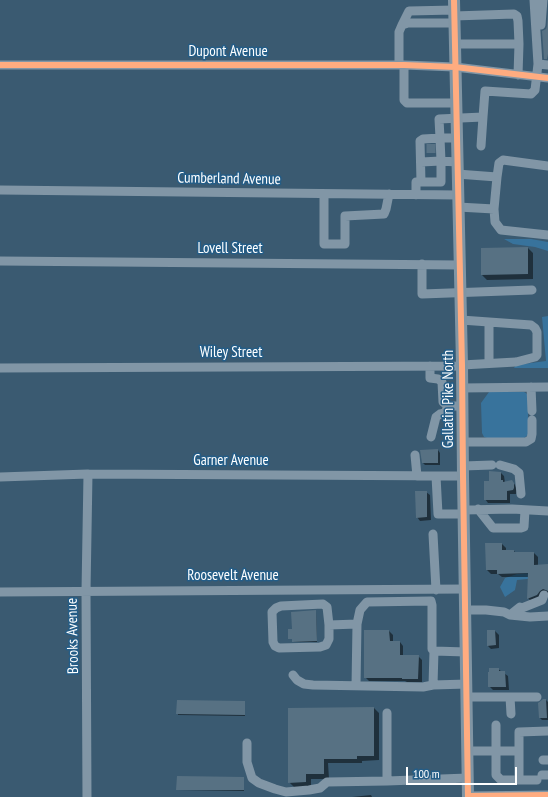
<!DOCTYPE html>
<style>
body{margin:0}
#map{position:relative;width:548px;height:797px;overflow:hidden;background:#3a5a71;font-family:"PT Sans Narrow",sans-serif}
canvas{display:block}
.scale{position:absolute;left:406px;top:767px;width:111px;height:18px;box-sizing:border-box;border:2px solid #fff;border-top:0;padding-left:5px;font-size:12px;line-height:14px;white-space:nowrap;color:#fff;-webkit-text-stroke:3px #245d87;paint-order:stroke}
</style>
<div id="map">
<canvas width="548" height="797"></canvas>
<div class="scale">100 m</div>
</div>
<script>
const ctx = document.querySelector('canvas').getContext('2d');
ctx.lineJoin = 'round';
function fill(path, color) {
  ctx.fillStyle = color;
  ctx.fill(path, 'evenodd');
}
function toPath(rows) {
  const path = new Path2D();
  for (const r of rows) {
    path.moveTo(r[0], r[1]);
    for (let i = 2; i < r.length; i += 2) path.lineTo(r[i], r[i + 1]);
  }
  return path;
}
function strokePath(path, color, width, dash) {
  ctx.strokeStyle = color;
  ctx.lineWidth = width;
  ctx.lineCap = dash ? 'butt' : 'round';
  ctx.setLineDash(dash || []);
  ctx.stroke(path);
}
function write(font, color, halo, rows, align = 'center') {
  ctx.font = font + ' "PT Sans Narrow",sans-serif';
  ctx.lineWidth = 3;
  ctx.setLineDash([]);
  ctx.textBaseline = 'middle';
  ctx.strokeStyle = halo;
  ctx.fillStyle = color;
  for (const [text, x, y, turn = 0] of rows) {
    ctx.save();
    ctx.translate(x, y);
    ctx.rotate((+turn || 0) * Math.PI / 180);
    ctx.textAlign = isNaN(turn) ? turn : align;
    if (halo) ctx.strokeText(text, 0, 0);
    ctx.fillText(text, 0, 0);
    ctx.restore();
  }
}
const green = toPath([
 [504,239,531,239,548,242,548,251,535,247,513,244],
 [548,316,548,368,514,368,516,365,546,361,542,317],
 [489,392,524,392,526,393,528,396,528,435,524,438,490,439,484,437,482,433,481,403],
 [548,572,548,577,517,580,515,590,505,597,500,587,505,578,517,574]
]);
const shadow = toPath([
 [528,248,533,253,533,279,487,280,482,275],
 [438,450,440,453,440,465,425,465,423,463],
 [501,473,504,476,505,483,512,481,515,485,517,490,516,494,510,494,510,503,488,503,485,499,490,482],
 [426,492,430,495,431,520,420,521,417,517],
 [502,544,506,548,506,551,514,551,516,553,534,553,538,557,538,566,548,565,548,593,532,602,528,598,528,577,502,577,498,574,491,574,487,570],
 [316,611,317,642,294,642,293,639,290,639,289,638,293,630],
 [389,631,393,635,393,642,400,642,403,646,403,656,418,656,422,660,422,682,407,682,405,681,369,681,365,677],
 [495,631,499,635,499,648,491,649,488,646],
 [498,669,508,676,509,690,493,690,489,686],
 [546,700,548,702,548,720,542,720,540,718],
 [178,701,244,702,245,716,178,715],
 [374,708,379,713,379,760,362,761,362,763,328,763,329,779,311,779,311,787,294,787,289,782],
 [244,778,244,791,178,790],
 [371,795,372,797,352,797]
]);
const building = toPath([
 [548,13,548,54,547,59,544,59,542,31,546,29,547,26],
 [528,247,528,274,481,275,481,248],
 [438,449,438,463,422,463,420,450],
 [489,471,501,472,501,480,503,480,503,482,512,480,514,483,514,488,513,490,507,491,507,500,484,500,484,481,489,481],
 [415,491,427,491,427,517,416,518],
 [485,543,502,543,502,550,514,550,514,552,534,552,534,565,548,564,548,591,543,589,540,591,537,595,527,599,528,573,497,574,497,570,486,570],
 [316,610,317,641,292,642,292,639,288,639,288,629,292,629,291,612],
 [364,630,389,630,390,641,400,641,400,655,419,655,418,679,402,679,402,678,364,678],
 [487,630,495,630,496,645,487,646],
 [489,668,499,668,499,671,505,671,506,687,488,687,488,672,489,672],
 [543,699,546,699,547,718,539,718,538,703],
 [177,700,245,701,245,715,176,714],
 [374,707,374,756,357,756,357,759,324,759,324,774,306,774,306,782,288,783,288,708],
 [177,776,244,777,244,790,176,790]
]);
const minorTunnel = toPath([
 [431,144,431,156]
]);
const minor = toPath([
 [534,0,538,64],
 [454,16,514,14,517,16,518,21,519,44,455,44],
 [402,25,409,11,454,10],
 [541,25,543,0],
 [0,65,404,65,455,67,548,78],
 [399,65,399,32,402,25,408,23,454,23],
 [404,65,404,100,407,103,456,103],
 [518,75,519,44],
 [457,138,440,138,439,119,483,117,485,91,531,94,535,90,538,64,548,65],
 [481,146,483,117],
 [421,162,441,161,441,182,421,182],
 [457,174,497,177,494,209,458,207],
 [497,177,499,163,503,160,548,166],
 [0,190,458,195],
 [324,194,324,244,345,244,345,216,384,214,386,209,389,194],
 [416,195,416,182,421,182,420,141,423,139,440,138,441,161,457,162],
 [494,209,495,222,501,230,548,235],
 [0,261,460,265],
 [422,264,422,294,532,290],
 [461,320,531,325,535,328,537,332,537,355,535,357,516,362,462,365],
 [489,363,489,322],
 [430,366,430,378,438,379,442,382,443,402,448,406,462,406],
 [0,368,462,366],
 [531,387,532,411],
 [462,388,548,387],
 [431,437,436,417,440,414,445,413,448,406],
 [463,442,526,442,531,439,532,434,532,420],
 [415,455,417,476],
 [500,465,514,469,519,473,521,494],
 [463,466,492,465],
 [436,476,438,514,464,514],
 [0,477,88,474,463,476],
 [478,509,493,528,521,528,524,527,525,510],
 [464,510,512,509,548,511],
 [433,534,436,590],
 [0,592,465,589],
 [466,610,486,610,504,612,510,615,530,617,548,616],
 [510,615,520,607,522,608,542,600,544,595],
 [329,625,329,639,326,645,320,647,279,648,275,646,273,642,272,612,276,608,281,606,323,604,327,607,329,625,357,624],
 [293,675,297,680,304,684,313,685,423,687,433,685,467,684],
 [433,685,434,651],
 [356,686,357,624,360,610,367,602,431,601,432,605,432,649,434,651,466,652],
 [467,697,537,697],
 [510,697,511,714],
 [387,713,387,781,468,778],
 [496,725,496,775,501,780,519,780],
 [247,743,247,762,252,778,259,783,275,789,286,792,309,790,320,788,327,782,387,781],
 [468,751,519,751,519,780,537,780],
 [519,751,519,732,548,731],
 [543,760,548,760],
 [542,775,548,775],
 [468,796,548,795],
 [87,797,86,591,88,474]
]);
const major = toPath([
 [454,0,462,365,463,476,468,797]
]);
const cycleway = toPath([
 [454,0,462,365,463,476,468,797],
 [0,65,404,65,455,67,548,78],
 [468,796,548,795]
]);
const streetNames = [
 ["Dupont Avenue",228,52],
 ["Cumberland Avenue",229,179,1],
 ["Lovell Street",230,249],
 ["Wiley Street",231,353],
 ["Gallatin Pike North",449,399,-90],
 ["Garner Avenue",231,461],
 ["Roosevelt Avenue",233,576],
 ["Brooks Avenue",73,636,-91]
];
fill(green, '#38739c');
fill(shadow, '#0007');
fill(building, '#577183');
strokePath(minorTunnel, '#587386', 9, [9, 4.5]);
strokePath(minor, '#8196a6', 9);
strokePath(major, '#8095a4', 12);
strokePath(cycleway, '#ffac80', 6);
write('15px', '#fff', '#245d87', streetNames);
</script>
